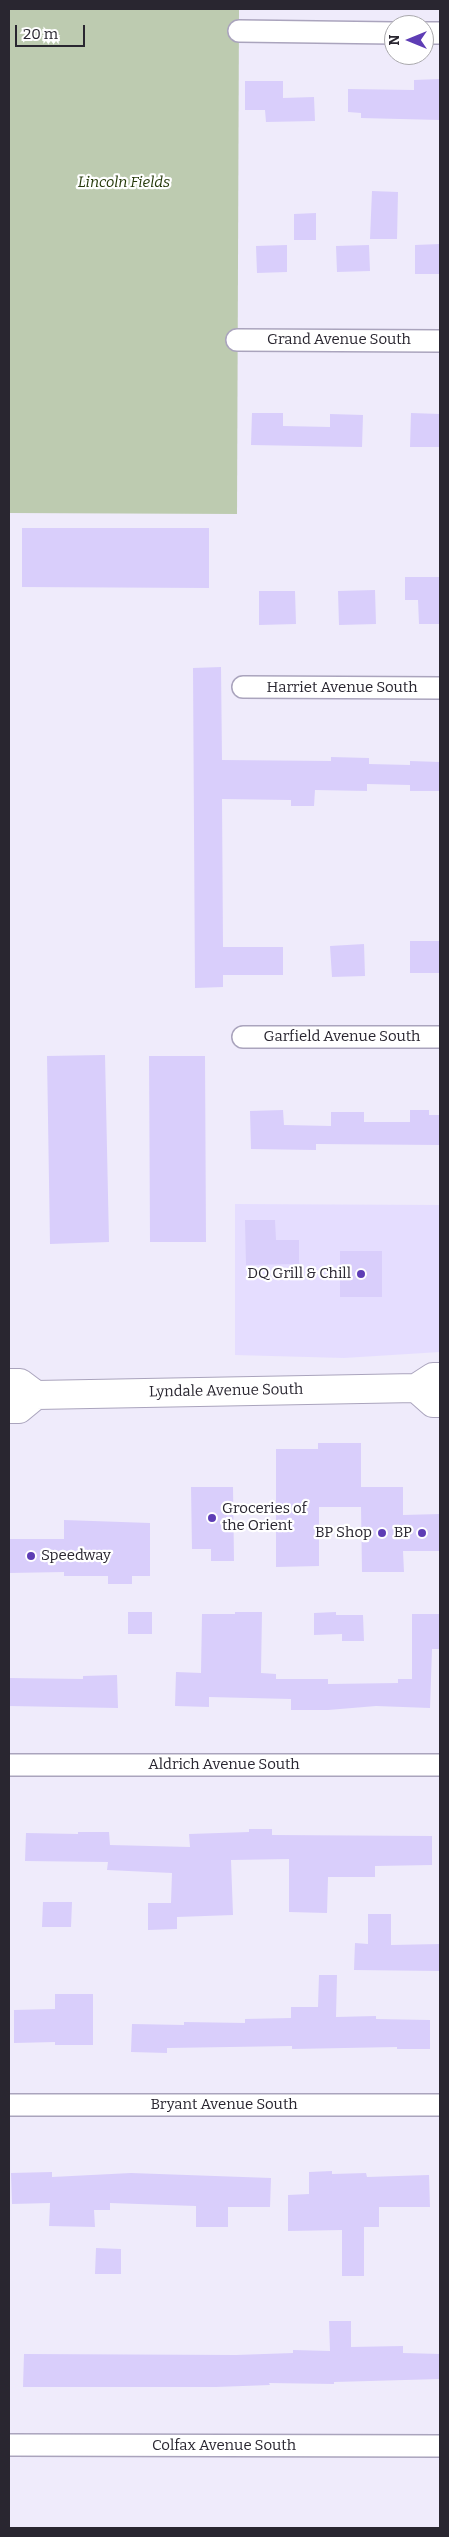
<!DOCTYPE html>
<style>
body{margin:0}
#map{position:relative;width:449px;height:2537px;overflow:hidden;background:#efebfb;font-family:Bitter,serif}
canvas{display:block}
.frame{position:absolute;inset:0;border:10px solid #292630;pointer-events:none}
.north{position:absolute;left:384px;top:15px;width:50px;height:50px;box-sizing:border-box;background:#fff;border:1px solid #a9a8ac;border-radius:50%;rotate:270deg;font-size:14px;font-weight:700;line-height:20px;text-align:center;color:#292630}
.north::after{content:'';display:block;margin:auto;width:18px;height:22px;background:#5e3db5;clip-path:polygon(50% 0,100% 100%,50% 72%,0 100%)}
.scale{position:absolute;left:15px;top:25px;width:70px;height:22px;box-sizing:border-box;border:2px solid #292630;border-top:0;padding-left:6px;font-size:15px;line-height:18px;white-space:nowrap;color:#292630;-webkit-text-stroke:4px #fff;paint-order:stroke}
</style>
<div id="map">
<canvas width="449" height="2537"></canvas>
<div class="frame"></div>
<div class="north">N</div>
<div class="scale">20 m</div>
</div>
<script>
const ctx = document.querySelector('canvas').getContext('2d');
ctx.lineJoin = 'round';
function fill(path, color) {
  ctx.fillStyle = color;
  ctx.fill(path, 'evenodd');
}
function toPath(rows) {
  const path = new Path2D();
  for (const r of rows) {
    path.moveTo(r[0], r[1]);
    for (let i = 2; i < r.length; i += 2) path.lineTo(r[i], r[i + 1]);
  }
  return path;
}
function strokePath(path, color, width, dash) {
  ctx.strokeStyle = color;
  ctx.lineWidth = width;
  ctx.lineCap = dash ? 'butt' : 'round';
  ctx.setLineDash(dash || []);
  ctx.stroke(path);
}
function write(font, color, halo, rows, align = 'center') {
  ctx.font = font + ' Bitter,serif';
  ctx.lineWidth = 4.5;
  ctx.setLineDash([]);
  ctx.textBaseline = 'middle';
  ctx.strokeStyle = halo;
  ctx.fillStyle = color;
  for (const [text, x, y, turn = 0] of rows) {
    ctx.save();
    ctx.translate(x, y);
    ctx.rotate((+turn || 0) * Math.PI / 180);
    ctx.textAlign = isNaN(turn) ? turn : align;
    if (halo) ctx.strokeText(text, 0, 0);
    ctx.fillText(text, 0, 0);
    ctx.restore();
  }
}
const built = toPath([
 [235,1204,440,1205,440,1352,344,1358,235,1355]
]);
const green = toPath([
 [9,9,239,9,237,514,9,513]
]);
const building = toPath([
 [440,79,440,120,361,118,361,113,348,112,348,89,414,90,414,80],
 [245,81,283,81,283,98,314,97,315,121,266,122,265,110,245,110],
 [372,191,398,192,397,239,370,239],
 [316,213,316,240,294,240,294,214],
 [440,244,440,274,415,274,415,245],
 [287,245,287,272,257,273,256,246],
 [369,245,370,271,337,272,336,246],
 [252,413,283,413,283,426,330,427,330,414,363,415,362,447,251,445],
 [411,413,440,414,440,447,410,447],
 [22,528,209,528,209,588,22,587],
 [405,577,440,577,440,624,419,624,418,600,405,600],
 [375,590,376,624,339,625,338,591],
 [259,591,295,591,296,624,259,625],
 [221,667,222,760,331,761,331,757,369,758,369,764,410,765,410,761,440,762,440,791,410,791,410,785,367,784,367,791,315,790,314,806,291,806,291,800,222,799,223,947,283,947,283,975,223,975,223,987,195,988,193,668],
 [410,941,440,941,440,973,410,973],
 [364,944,365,976,332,977,330,946],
 [105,1055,109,1242,50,1244,47,1056],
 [149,1056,205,1056,206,1242,150,1242],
 [283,1110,284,1125,331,1126,331,1112,364,1112,364,1122,410,1122,410,1110,429,1110,429,1115,440,1115,440,1145,316,1144,316,1150,251,1149,250,1111],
 [245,1220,275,1220,276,1240,299,1240,299,1264,246,1265],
 [340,1251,382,1251,382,1297,340,1297],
 [318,1443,361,1443,361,1487,403,1487,403,1515,440,1514,440,1551,403,1551,404,1572,362,1572,361,1507,319,1507,319,1566,276,1567,276,1449,318,1449],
 [191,1487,233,1487,234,1561,211,1561,211,1549,192,1549],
 [64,1520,150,1523,150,1576,132,1576,132,1584,108,1584,108,1576,64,1576,64,1572,9,1573,9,1539,64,1539],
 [128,1612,152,1612,152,1634,128,1634],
 [235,1612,262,1612,261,1673,276,1674,276,1679,328,1679,328,1684,398,1683,398,1679,412,1679,412,1614,439,1614,439,1649,432,1649,430,1708,376,1706,328,1710,291,1710,291,1699,209,1697,209,1707,175,1706,176,1672,201,1673,202,1614,235,1614],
 [336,1612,336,1615,363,1615,364,1641,342,1641,342,1634,314,1635,314,1613],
 [117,1675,118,1708,9,1706,9,1678,83,1679,83,1676],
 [249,1829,272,1829,272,1835,432,1836,432,1865,375,1866,375,1877,328,1877,327,1913,289,1912,289,1859,231,1860,233,1915,177,1917,177,1929,148,1930,148,1903,171,1903,172,1873,107,1870,108,1862,25,1861,26,1833,78,1834,78,1832,109,1832,110,1845,190,1847,189,1834,249,1832],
 [43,1902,72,1902,71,1927,42,1927],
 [368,1914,391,1914,391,1945,440,1944,440,1971,354,1970,355,1943,368,1944],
 [319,1975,337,1975,336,2017,376,2016,376,2019,430,2020,430,2049,397,2049,397,2047,292,2049,292,2046,167,2048,167,2053,131,2052,132,2024,184,2025,184,2022,245,2023,245,2019,291,2018,291,2007,318,2007],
 [55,1994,93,1994,93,2045,55,2045,55,2042,14,2043,14,2010,55,2009],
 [332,2171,332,2174,366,2173,367,2177,429,2175,430,2207,379,2207,379,2227,364,2227,364,2276,342,2276,342,2230,288,2231,288,2195,309,2194,309,2172],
 [52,2172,52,2177,131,2173,271,2178,270,2207,228,2207,228,2227,196,2227,196,2206,110,2203,110,2210,94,2210,95,2227,49,2226,50,2203,12,2204,11,2173],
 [96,2248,121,2249,121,2274,95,2274],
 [329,2321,351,2321,351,2347,403,2346,403,2353,440,2354,440,2379,334,2382,334,2384,269,2383,270,2385,216,2387,23,2387,24,2354,236,2355,293,2353,293,2350,330,2351]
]);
const street = toPath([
 [239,31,394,33],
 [424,33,440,33],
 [237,340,440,341],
 [243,687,440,688],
 [243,1037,440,1037],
 [9,1765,440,1765],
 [9,2105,440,2105],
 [9,2445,440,2446]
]);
const secondary = toPath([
 [9,1383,20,1383,36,1395,416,1388,433,1377,440,1377],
 [416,1388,433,1403,440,1403],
 [9,1409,19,1409,36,1395]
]);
const markers = [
 [361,1274,5,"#5e3db5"],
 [212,1518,5,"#5e3db5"],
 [382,1533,5,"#5e3db5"],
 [422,1533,5,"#5e3db5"],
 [31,1556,5,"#5e3db5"]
];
const parkNames = [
 ["Lincoln Fields",124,183]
];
const streetNames = [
 ["Grand Avenue South",339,340],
 ["Harriet Avenue South",342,688],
 ["Garfield Avenue South",342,1037],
 ["Lyndale Avenue South",226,1391,-1],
 ["Aldrich Avenue South",224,1765],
 ["Bryant Avenue South",224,2105],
 ["Colfax Avenue South",224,2446]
];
const poiNames = [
 ["DQ Grill & Chill",351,1274],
 ["Groceries of",222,1509,"left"],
 ["the Orient",222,1526,"left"],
 ["BP Shop",372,1533],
 ["BP",412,1533],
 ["Speedway",41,1556,"left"]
];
fill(built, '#e5ddff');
fill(green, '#bdcbb0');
fill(building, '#d9cefb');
strokePath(street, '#aaa4bd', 24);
strokePath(secondary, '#aaa4bd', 30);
strokePath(street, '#fff', 21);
strokePath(secondary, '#fff', 28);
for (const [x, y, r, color] of markers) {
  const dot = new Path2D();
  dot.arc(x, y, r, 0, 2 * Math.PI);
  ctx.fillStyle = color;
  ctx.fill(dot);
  strokePath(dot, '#fff', 2);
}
write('italic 15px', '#25390a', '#fff', parkNames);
write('15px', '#292630', '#fff', streetNames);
write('15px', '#292630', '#fff', poiNames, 'right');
</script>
